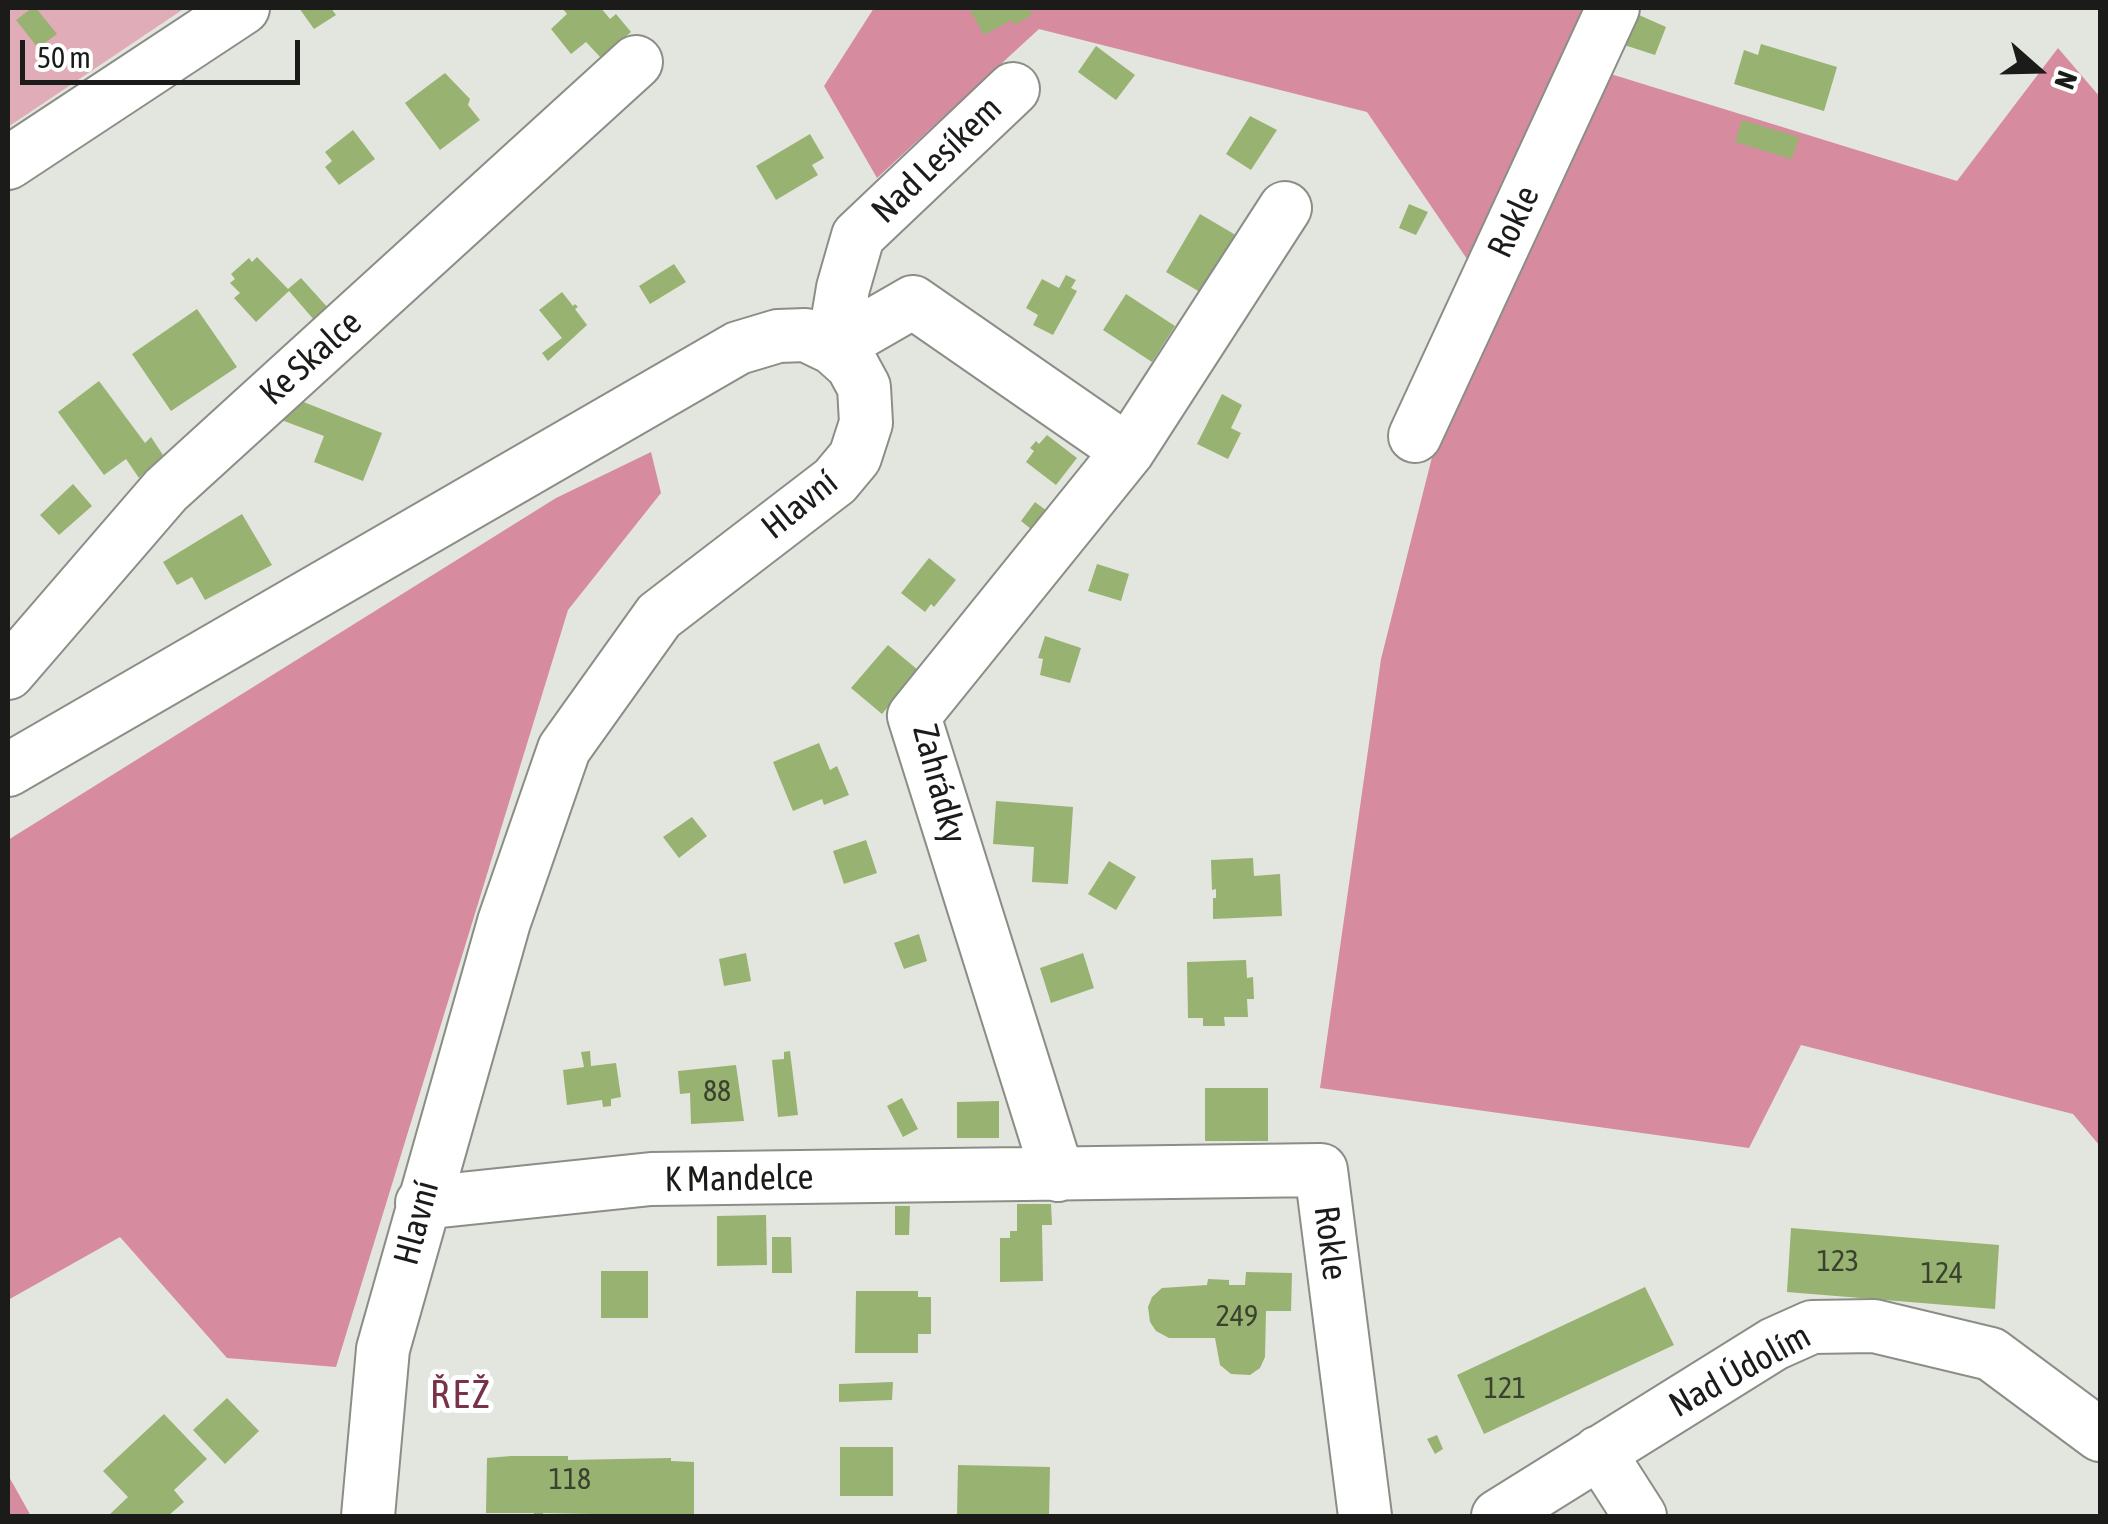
<!DOCTYPE html>
<meta charset="utf-8">
<style>
body{margin:0}
#map{position:relative;width:2108px;height:1524px;overflow:hidden;background:#e3e6de;font-family:"Asap Condensed",sans-serif}
canvas{display:block}
.frame{position:absolute;inset:0;border:10px solid #1b1c19;pointer-events:none}
.north{position:absolute;left:1988px;top:20px;width:100px;height:100px;-webkit-text-stroke:8px #fff;paint-order:stroke;rotate:110deg;font-size:28px;font-weight:700;line-height:40px;text-align:center;color:#1b1c19}
.north::after{content:'';display:block;margin:auto;width:35px;height:45px;background:#1b1c19;clip-path:polygon(50% 0,100% 100%,50% 72%,0 100%)}
.scale{position:absolute;left:20px;top:40px;width:280px;height:45px;box-sizing:border-box;border:5px solid #1b1c19;border-top:0;padding-left:12px;font-size:30px;line-height:35px;white-space:nowrap;color:#1b1c19;-webkit-text-stroke:8px #fff;paint-order:stroke}
</style>
<div id="map">
<canvas width="2108" height="1524"></canvas>
<div class="frame"></div>
<div class="north">N</div>
<div class="scale">50 m</div>
</div>
<script>
const ctx = document.querySelector('canvas').getContext('2d');
ctx.lineJoin = 'round';
function fill(path, color) {
  ctx.fillStyle = color;
  ctx.fill(path, 'evenodd');
}
function toPath(rows) {
  const path = new Path2D();
  for (const r of rows) {
    path.moveTo(r[0], r[1]);
    for (let i = 2; i < r.length; i += 2) path.lineTo(r[i], r[i + 1]);
  }
  return path;
}
function strokePath(path, color, width, dash) {
  ctx.strokeStyle = color;
  ctx.lineWidth = width;
  ctx.lineCap = dash ? 'butt' : 'round';
  ctx.setLineDash(dash || []);
  ctx.stroke(path);
}
function write(font, color, halo, rows, align = 'center') {
  ctx.font = font + ' "Asap Condensed",sans-serif';
  ctx.lineWidth = 10;
  ctx.setLineDash([]);
  ctx.textBaseline = 'middle';
  ctx.strokeStyle = halo;
  ctx.fillStyle = color;
  for (const [text, x, y, turn = 0] of rows) {
    ctx.save();
    ctx.translate(x, y);
    ctx.rotate((+turn || 0) * Math.PI / 180);
    ctx.textAlign = isNaN(turn) ? turn : align;
    if (halo) ctx.strokeText(text, 0, 0);
    ctx.fillText(text, 0, 0);
    ctx.restore();
  }
}
const green = toPath([
 [8,8,185,8,8,127]
]);
const forest = toPath([
 [874,8,1606,8,1484,284,1367,112,1039,29,877,178,824,86],
 [2058,48,2100,97,2100,1146,2073,1114,1801,1045,1749,1148,1320,1088,1381,659,1451,382,1601,71,1957,181],
 [651,452,661,493,568,610,336,1367,227,1358,120,1237,8,1300,8,840,556,498],
 [8,1475,31,1516,8,1516]
]);
const building = toPath([
 [32,8,36,8,57,34,38,48,16,20],
 [299,8,331,8,336,15,314,29],
 [562,8,601,8,610,19,616,14,631,32,601,58,586,42,571,54,551,29,567,14],
 [969,8,1028,8,1032,15,1014,25,1012,20,984,35],
 [1630,11,1666,27,1655,55,1615,42],
 [1761,44,1837,67,1824,111,1734,84,1744,50,1758,55],
 [1096,46,1135,75,1116,100,1078,72],
 [445,73,470,99,468,105,480,120,440,150,405,103],
 [1250,116,1277,130,1251,170,1226,154],
 [1742,120,1799,137,1792,159,1735,142],
 [353,130,375,159,339,185,325,167,332,161,325,152],
 [810,134,824,158,812,165,818,175,776,200,756,166],
 [1409,204,1428,212,1416,235,1399,228],
 [1200,214,1239,237,1205,295,1166,272],
 [257,257,288,289,301,278,329,309,315,321,289,291,256,322,234,298,240,293,230,283,235,279,231,274,249,258,252,262],
 [674,264,686,282,650,304,639,286],
 [1066,275,1076,280,1071,288,1077,291,1053,335,1033,325,1038,315,1026,308,1042,279,1059,288],
 [562,292,573,306,575,304,578,307,575,309,587,325,548,361,542,353,562,338,539,310],
 [1126,294,1175,326,1152,362,1103,330],
 [197,309,237,367,171,411,132,354],
 [99,381,145,443,151,437,163,455,139,478,126,459,104,475,58,412],
 [1222,394,1242,405,1231,428,1241,433,1228,459,1197,444],
 [296,399,382,433,363,481,314,462,324,436,276,418],
 [1047,435,1077,458,1056,485,1026,462,1034,451,1030,448,1036,441,1039,444],
 [73,484,92,506,59,535,40,515],
 [1035,502,1051,514,1036,533,1021,521],
 [242,514,272,565,205,600,192,577,177,585,163,562],
 [929,558,956,580,934,607,931,604,925,612,901,593],
 [1097,564,1129,574,1121,601,1088,591],
 [1045,636,1081,648,1070,683,1040,675,1043,659,1038,658],
 [888,645,918,670,882,714,851,688],
 [819,743,830,770,837,766,849,795,824,805,822,799,793,811,773,762],
 [996,801,1073,807,1068,884,1032,882,1034,847,993,844],
 [692,817,707,836,679,858,663,837],
 [866,840,877,873,844,884,833,851],
 [1253,858,1254,876,1280,874,1282,916,1213,919,1213,898,1216,898,1216,889,1212,890,1211,860],
 [1109,861,1136,877,1116,910,1088,894],
 [919,934,927,961,904,969,894,943],
 [746,953,751,981,724,986,719,959],
 [1083,953,1094,988,1051,1003,1040,968],
 [1246,960,1247,978,1253,977,1254,999,1247,999,1248,1017,1224,1017,1225,1026,1203,1026,1203,1018,1188,1018,1187,962],
 [590,1051,591,1066,616,1063,621,1097,611,1099,611,1106,603,1107,602,1100,567,1105,563,1070,584,1067,581,1052],
 [790,1051,798,1115,778,1117,772,1060,784,1059,784,1052],
 [736,1065,744,1121,691,1124,690,1093,680,1094,678,1071],
 [1205,1088,1268,1088,1268,1141,1205,1141],
 [902,1098,918,1129,903,1137,887,1106],
 [999,1101,999,1138,957,1138,957,1102],
 [1017,1204,1051,1204,1052,1225,1042,1225,1043,1281,1000,1282,1000,1238,1010,1238,1010,1231,1017,1231],
 [895,1206,910,1206,909,1235,895,1235],
 [766,1215,767,1265,717,1266,717,1216],
 [1791,1228,1999,1245,1995,1309,1787,1292],
 [772,1237,791,1237,792,1273,772,1273],
 [601,1271,648,1271,648,1318,601,1318],
 [1246,1272,1292,1273,1291,1311,1266,1311,1265,1357,1260,1368,1250,1375,1231,1374,1220,1365,1215,1338,1169,1338,1156,1331,1150,1322,1148,1307,1152,1297,1162,1288,1207,1285,1208,1279,1229,1280,1229,1285,1245,1285],
 [1645,1287,1674,1345,1484,1434,1457,1375],
 [856,1291,918,1291,918,1297,931,1297,931,1334,918,1334,918,1353,855,1353],
 [893,1382,892,1400,839,1402,839,1384],
 [227,1398,259,1431,225,1464,193,1430],
 [164,1414,207,1459,174,1490,184,1502,168,1516,108,1516,128,1497,103,1471],
 [1437,1435,1443,1449,1435,1454,1427,1439],
 [840,1447,893,1447,893,1496,840,1496],
 [511,1456,568,1456,568,1460,671,1458,671,1461,694,1462,694,1516,543,1513,543,1516,534,1516,534,1513,486,1513,487,1458],
 [958,1465,1050,1467,1049,1516,957,1516]
]);
const minor = toPath([
 [8,163,243,8],
 [833,348,913,302,1128,451],
 [833,348,843,288,858,236,1013,89],
 [1415,436,1613,8],
 [8,673,166,490,636,62],
 [8,770,738,348,778,336,806,335,833,348,852,365,864,387,866,423,855,457,835,481,659,616,564,749,504,922,383,1349,368,1516],
 [1058,1175,914,716,1128,451,1285,208],
 [422,1203,651,1179,1321,1170,1365,1516],
 [1599,1452,1640,1516],
 [1498,1516,1774,1344,1812,1327,1874,1326,1991,1354,2100,1435]
]);
const numberNames = [
 ["88",717,1092],
 ["123",1838,1262],
 ["124",1942,1274],
 ["249",1237,1317],
 ["121",1505,1389],
 ["118",570,1480]
];
const streetNames = [
 ["Nad Lesíkem",937,160,-44],
 ["Rokle",1514,222,-65],
 ["Ke Skalce",311,358,-42],
 ["Hlavní",800,505,-39],
 ["Zahrádky",939,784,75],
 ["K Mandelce",739,1179,-1],
 ["Hlavní",417,1223,-75],
 ["Rokle",1330,1243,83],
 ["Nad Údolím",1740,1371,-29]
];
const quarterNames = [
 ["ŘEŽ",461,1395]
];
fill(green, '#e0acb8');
fill(forest, '#d68c9e');
fill(building, '#98b271');
strokePath(minor, '#8b8e87', 56);
strokePath(minor, '#fff', 52);
write('30px', '#3a422f', null, numberNames);
write('35px', '#1b1c19', '#fff', streetNames);
ctx.letterSpacing = '2.5px';
write('40px', '#793348', '#fff', quarterNames);
ctx.letterSpacing = '0px';
</script>
